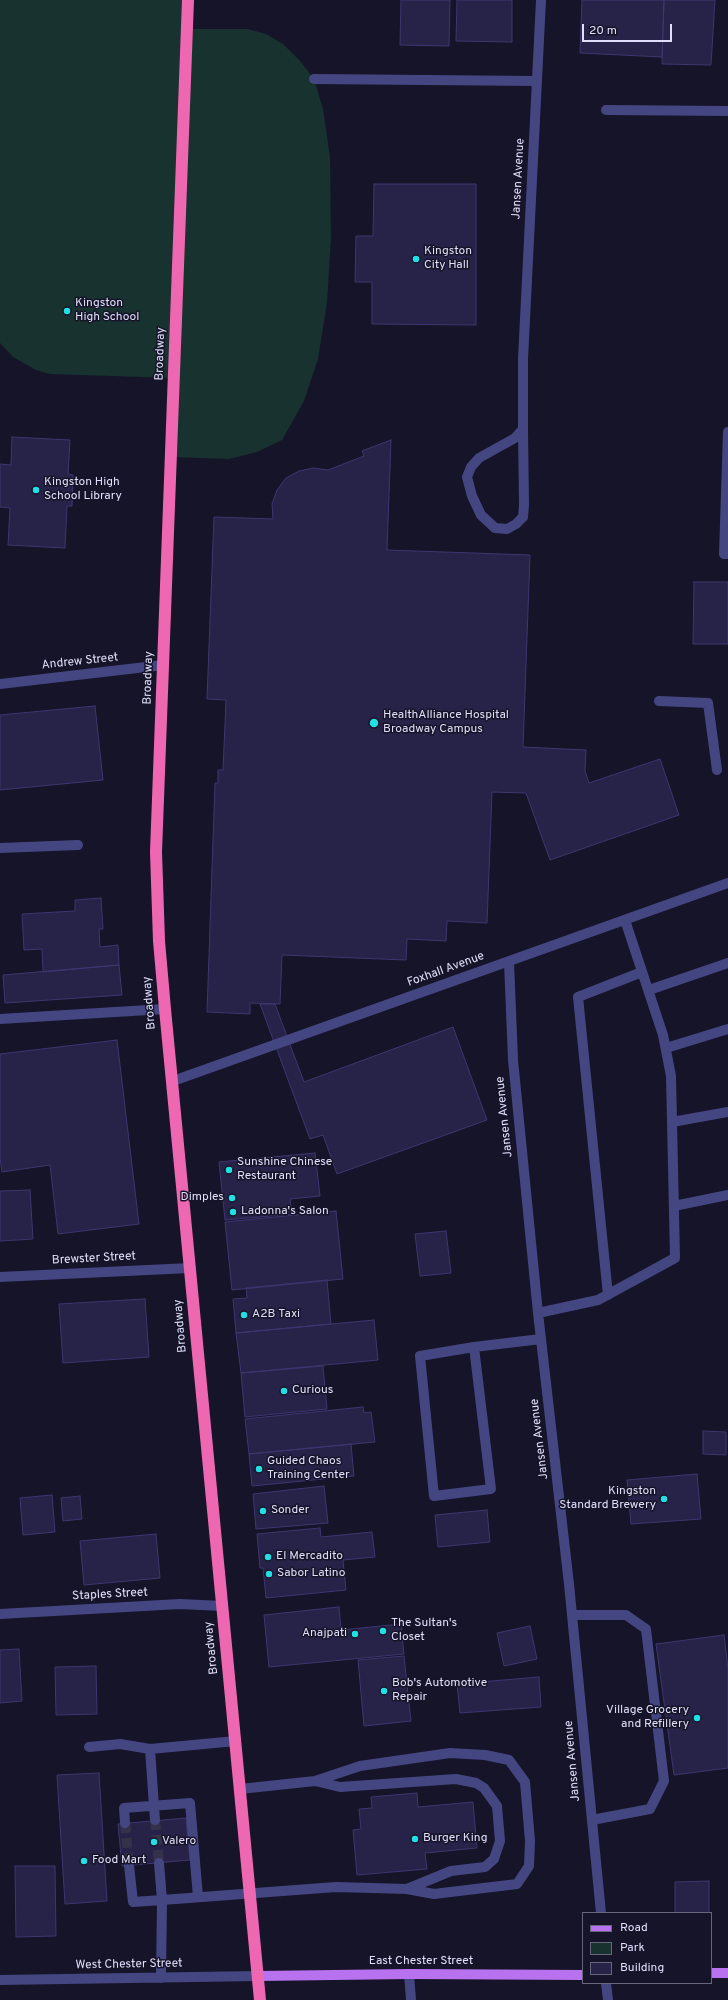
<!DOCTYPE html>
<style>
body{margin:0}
#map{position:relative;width:728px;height:2000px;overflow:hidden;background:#161428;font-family:Overpass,sans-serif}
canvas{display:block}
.legend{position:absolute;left:582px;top:1912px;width:130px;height:72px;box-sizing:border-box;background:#161428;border:1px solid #67657c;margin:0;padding:5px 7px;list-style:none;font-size:12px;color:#e0dffb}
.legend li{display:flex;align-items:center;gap:8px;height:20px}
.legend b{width:20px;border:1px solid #67657c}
.scale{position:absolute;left:582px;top:24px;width:90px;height:18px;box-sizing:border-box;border:2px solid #e0dffb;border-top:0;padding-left:5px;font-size:12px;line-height:14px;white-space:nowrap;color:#e0dffb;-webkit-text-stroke:3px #161428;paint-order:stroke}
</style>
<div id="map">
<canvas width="728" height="2000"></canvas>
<ul class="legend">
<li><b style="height:5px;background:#b872ef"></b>Road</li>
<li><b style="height:11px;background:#17322f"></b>Park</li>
<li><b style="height:11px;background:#272247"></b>Building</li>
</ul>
<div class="scale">20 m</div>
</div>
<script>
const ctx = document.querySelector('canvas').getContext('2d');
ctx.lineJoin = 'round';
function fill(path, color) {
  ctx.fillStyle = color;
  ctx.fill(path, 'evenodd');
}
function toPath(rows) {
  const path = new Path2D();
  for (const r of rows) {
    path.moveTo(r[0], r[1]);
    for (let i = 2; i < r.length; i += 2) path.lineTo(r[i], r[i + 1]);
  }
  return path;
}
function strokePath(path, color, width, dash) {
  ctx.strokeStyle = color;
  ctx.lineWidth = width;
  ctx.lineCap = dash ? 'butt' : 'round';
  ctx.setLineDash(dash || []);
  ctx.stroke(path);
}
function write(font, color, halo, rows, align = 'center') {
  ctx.font = font + ' Overpass,sans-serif';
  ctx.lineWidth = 3;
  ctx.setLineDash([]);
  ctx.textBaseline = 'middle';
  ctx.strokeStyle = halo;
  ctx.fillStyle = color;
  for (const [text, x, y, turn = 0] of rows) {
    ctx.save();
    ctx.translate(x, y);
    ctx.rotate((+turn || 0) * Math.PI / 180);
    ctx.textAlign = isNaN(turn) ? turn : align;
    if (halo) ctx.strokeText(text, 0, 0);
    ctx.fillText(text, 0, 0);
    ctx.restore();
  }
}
const green = toPath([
 [0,0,188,0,188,29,248,29,266,34,283,44,301,62,314,79,323,109,330,157,331,238,327,303,318,359,304,401,282,440,257,452,229,459,171,457,174,378,50,374,36,370,13,357,0,343]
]);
const building = toPath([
 [401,0,450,0,449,46,400,45,401,0],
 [457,0,512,0,512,42,456,41,457,0],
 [582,0,664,0,662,57,580,53,582,0],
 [664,0,715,0,711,65,662,64,664,0],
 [374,184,476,184,476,325,372,324,372,282,355,282,356,236,373,236,374,184],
 [12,437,70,440,68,474,73,475,72,506,67,506,65,548,8,545,10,508,0,507,0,464,11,465,12,437],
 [391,440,387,550,530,555,523,747,586,750,585,771,589,783,660,759,679,815,550,860,526,793,492,792,487,923,447,921,446,941,407,939,406,960,282,955,280,1004,250,1003,250,1014,207,1012,215,783,218,783,218,770,223,770,226,700,207,699,214,517,273,519,272,504,277,490,286,478,299,471,313,468,328,470,364,456,362,451,391,440],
 [694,582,728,582,728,644,693,644,694,582],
 [95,706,103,780,0,790,0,715,95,706],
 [101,898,103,929,99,929,100,947,118,945,119,965,43,972,42,949,24,950,22,914,75,911,75,900,101,898],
 [119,965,122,995,5,1003,3,975,119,965],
 [260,1004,275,1004,304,1082,453,1027,487,1120,337,1174,323,1135,310,1139,260,1004],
 [117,1040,139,1224,58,1234,50,1165,2,1172,0,1158,0,1054,117,1040],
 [315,1153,320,1196,290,1199,292,1214,225,1220,219,1162,315,1153],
 [30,1190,33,1239,0,1241,0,1191,30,1190],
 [336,1211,343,1279,232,1290,225,1222,336,1211],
 [446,1231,451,1273,420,1276,415,1234,446,1231],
 [327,1280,331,1324,236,1333,233,1299,247,1298,246,1288,327,1280],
 [145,1299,149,1357,63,1363,59,1304,145,1299],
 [374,1320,378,1360,241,1373,236,1333,374,1320],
 [323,1366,327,1409,245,1417,241,1373,323,1366],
 [363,1407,364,1413,371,1412,375,1442,249,1454,245,1419,363,1407],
 [703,1431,726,1432,726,1455,703,1454,703,1431],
 [351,1444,354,1476,252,1486,249,1454,351,1444],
 [697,1474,701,1519,631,1524,627,1480,697,1474],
 [324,1486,328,1523,256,1529,253,1494,324,1486],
 [52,1495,55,1532,23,1535,20,1498,52,1495],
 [80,1496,82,1519,63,1521,61,1498,80,1496],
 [487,1510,490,1542,438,1547,435,1515,487,1510],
 [320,1528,321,1537,372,1532,375,1557,343,1560,346,1590,266,1598,263,1568,260,1568,257,1534,320,1528],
 [156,1534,160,1578,84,1585,80,1541,156,1534],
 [339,1607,341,1630,401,1624,404,1654,269,1667,264,1615,339,1607],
 [530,1626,537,1659,504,1666,497,1633,530,1626],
 [724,1635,728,1668,728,1768,674,1775,656,1644,724,1635],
 [19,1649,22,1701,0,1703,0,1650,19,1649],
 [404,1656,411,1721,364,1726,358,1660,404,1656],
 [96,1666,97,1714,56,1715,55,1667,96,1666],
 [539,1677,541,1707,460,1713,457,1684,539,1677],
 [99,1773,107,1901,65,1904,57,1775,99,1773],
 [417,1793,418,1807,473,1802,477,1848,425,1853,427,1869,357,1875,353,1830,361,1829,359,1809,372,1808,371,1797,417,1793],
 [186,1818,190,1860,122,1866,118,1824,186,1818],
 [15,1866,55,1866,56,1936,16,1937,15,1866],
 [709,1881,709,1913,675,1913,675,1882,709,1881]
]);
const minorTunnel = toPath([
 [155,1820,159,1863],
 [125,1823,129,1865]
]);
const minor = toPath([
 [314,79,537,81],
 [606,110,728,111],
 [523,429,515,438,479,458,471,467,467,477,472,496,481,515,495,528,507,529,516,524,523,517,524,505,523,429,523,359,541,0],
 [728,432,724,554,728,554],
 [0,684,163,665],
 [659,701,708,703,717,770],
 [0,848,78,845],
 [509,962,513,1060,538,1313,569,1584,601,1913],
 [649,990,728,963],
 [0,1019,165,1009],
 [666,1048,728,1029],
 [173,1081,728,883],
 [672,1122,728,1112],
 [674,1206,728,1195],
 [0,1277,190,1268],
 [608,1295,578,997,642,972],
 [538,1313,598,1300,675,1258,671,1076,663,1035,625,920],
 [474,1347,491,1489,434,1496,420,1356,474,1347,541,1339],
 [0,1614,180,1604,222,1606],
 [572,1615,626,1615,646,1629,664,1781,650,1809,592,1820],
 [89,1747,120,1744,150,1749],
 [315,1781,340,1787,456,1779,476,1783,484,1788,497,1806,500,1841,494,1859,485,1867,451,1871,407,1889],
 [155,1820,150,1749,236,1741],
 [125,1823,124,1808,190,1803,198,1897],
 [159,1863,162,1900,336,1887,407,1889,434,1894,517,1884,529,1866,530,1841,525,1782,509,1760,485,1755,450,1753,360,1766,315,1781,240,1789],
 [129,1865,133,1902,162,1900,161,1978],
 [409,1974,411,2000],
 [0,1980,258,1976],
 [606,1983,608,2000]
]);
const major = toPath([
 [711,1973,728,1973],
 [258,1976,409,1974,583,1975]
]);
const highway = toPath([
 [188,0,156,852,159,941,165,1009,260,2000]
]);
const markers = [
 [416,259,4,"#20e0e6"],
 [67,311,4,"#20e0e6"],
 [36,490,4,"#20e0e6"],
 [374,723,5,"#20e0e6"],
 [229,1170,4,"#20e0e6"],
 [232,1198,4,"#20e0e6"],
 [233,1212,4,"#20e0e6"],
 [244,1315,4,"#20e0e6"],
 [284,1391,4,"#20e0e6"],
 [259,1469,4,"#20e0e6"],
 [664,1499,4,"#20e0e6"],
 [263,1511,4,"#20e0e6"],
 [268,1557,4,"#20e0e6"],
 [269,1574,4,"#20e0e6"],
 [383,1631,4,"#20e0e6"],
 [355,1634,4,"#20e0e6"],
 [384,1691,4,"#20e0e6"],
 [697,1718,4,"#20e0e6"],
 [415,1839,4,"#20e0e6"],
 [154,1842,4,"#20e0e6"],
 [84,1861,4,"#20e0e6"]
];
const streetNames = [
 ["Jansen Avenue",519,179,-87],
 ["Broadway",161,354,-88],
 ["Andrew Street",80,662,-6],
 ["Broadway",149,678,-88],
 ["Foxhall Avenue",446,970,-20],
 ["Broadway",150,1003,-95],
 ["Jansen Avenue",505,1117,-96],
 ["Brewster Street",94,1259,-3],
 ["Broadway",181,1326,-95],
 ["Jansen Avenue",540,1439,-97],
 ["Staples Street",110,1595,-3],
 ["Broadway",212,1648,-96],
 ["Jansen Avenue",573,1761,-95],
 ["East Chester Street",421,1962],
 ["West Chester Street",129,1965,-1]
];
const poiNames = [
 ["Kingston",424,252],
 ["City Hall",424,266],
 ["Kingston",75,304],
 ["High School",75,318],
 ["Kingston High",44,483],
 ["School Library",44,497],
 ["HealthAlliance Hospital",383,716],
 ["Broadway Campus",383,730],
 ["Sunshine Chinese",237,1163],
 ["Restaurant",237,1177],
 ["Dimples",224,1198,"right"],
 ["Ladonna's Salon",241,1212],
 ["A2B Taxi",252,1315],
 ["Curious",292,1391],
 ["Guided Chaos",267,1462],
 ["Training Center",267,1476],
 ["Kingston",656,1492,"right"],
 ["Standard Brewery",656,1506,"right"],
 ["Sonder",271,1511],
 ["El Mercadito",276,1557],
 ["Sabor Latino",277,1574],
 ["The Sultan's",391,1624],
 ["Closet",391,1638],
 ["Anajpati",347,1634,"right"],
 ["Bob's Automotive",392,1684],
 ["Repair",392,1698],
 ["Village Grocery",689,1711,"right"],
 ["and Refillery",689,1725,"right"],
 ["Burger King",423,1839],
 ["Valero",162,1842],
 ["Food Mart",92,1861]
];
fill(green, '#17322f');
fill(building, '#272247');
strokePath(building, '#3e3671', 1);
strokePath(minorTunnel, '#343248', 10, [10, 5]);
strokePath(minor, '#444682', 10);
strokePath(major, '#b872ef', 10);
strokePath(highway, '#ee67b1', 12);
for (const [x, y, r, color] of markers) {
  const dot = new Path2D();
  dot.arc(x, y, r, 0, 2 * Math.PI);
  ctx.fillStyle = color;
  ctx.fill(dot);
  strokePath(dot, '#161428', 1.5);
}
write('12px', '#e0dffb', '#161428', streetNames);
write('12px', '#e0dffb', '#161428', poiNames, 'left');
</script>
